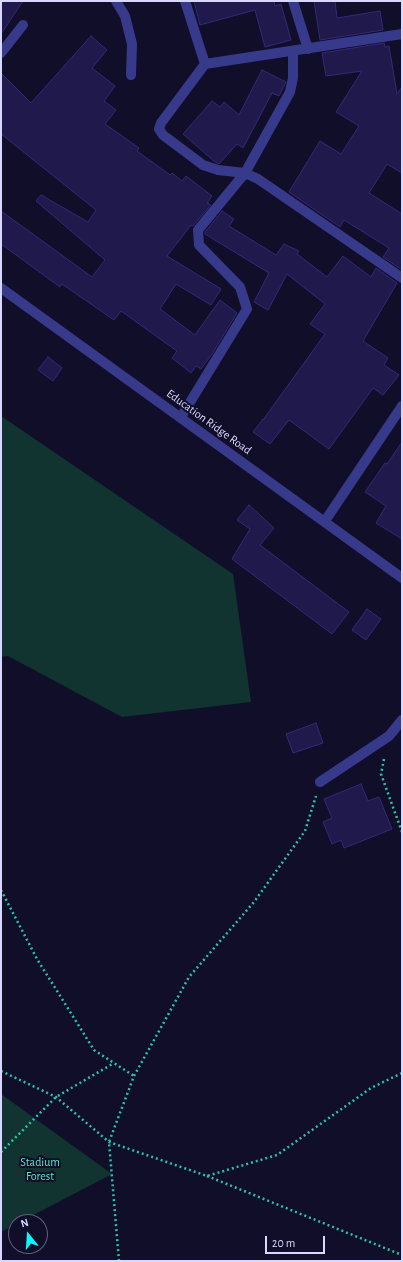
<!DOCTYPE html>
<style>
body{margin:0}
#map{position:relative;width:403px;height:1262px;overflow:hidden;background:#110e29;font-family:"Alegreya Sans",sans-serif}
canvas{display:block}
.frame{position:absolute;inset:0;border:2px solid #d8d7ff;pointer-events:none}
.north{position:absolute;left:8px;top:1214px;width:40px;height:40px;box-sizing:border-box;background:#110e29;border:1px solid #615e7f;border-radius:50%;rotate:343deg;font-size:11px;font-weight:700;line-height:16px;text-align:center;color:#d8d7ff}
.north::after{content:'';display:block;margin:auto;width:14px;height:18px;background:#03faff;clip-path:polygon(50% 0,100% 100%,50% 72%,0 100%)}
.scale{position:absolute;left:265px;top:1236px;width:60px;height:18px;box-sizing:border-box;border:2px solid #d8d7ff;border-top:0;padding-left:5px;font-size:12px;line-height:14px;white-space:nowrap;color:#d8d7ff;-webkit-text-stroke:3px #110e29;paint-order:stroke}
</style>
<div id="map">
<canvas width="403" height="1262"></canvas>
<div class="frame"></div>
<div class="north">N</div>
<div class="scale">20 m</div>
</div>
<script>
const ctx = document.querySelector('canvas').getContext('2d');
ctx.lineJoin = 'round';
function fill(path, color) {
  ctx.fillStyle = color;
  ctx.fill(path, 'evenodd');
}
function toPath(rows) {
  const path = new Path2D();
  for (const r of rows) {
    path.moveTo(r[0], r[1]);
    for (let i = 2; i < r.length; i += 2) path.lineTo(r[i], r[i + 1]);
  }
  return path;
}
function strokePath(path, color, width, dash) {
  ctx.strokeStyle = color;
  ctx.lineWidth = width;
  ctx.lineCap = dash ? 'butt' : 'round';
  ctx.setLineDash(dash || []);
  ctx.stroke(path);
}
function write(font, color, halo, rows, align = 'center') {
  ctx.font = font + ' "Alegreya Sans",sans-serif';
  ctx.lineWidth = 4;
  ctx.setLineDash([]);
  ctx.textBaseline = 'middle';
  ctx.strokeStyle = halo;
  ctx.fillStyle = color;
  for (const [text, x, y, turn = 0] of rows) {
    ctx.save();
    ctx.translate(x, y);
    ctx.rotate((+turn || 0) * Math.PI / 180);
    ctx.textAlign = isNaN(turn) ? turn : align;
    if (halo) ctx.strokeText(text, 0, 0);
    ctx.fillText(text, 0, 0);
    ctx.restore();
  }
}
const green = toPath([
 [1,416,233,574,251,702,122,717,8,656,1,657],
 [1,1094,112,1174,20,1222,16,1222,16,1224,1,1232]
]);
const building = toPath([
 [1,1,23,1,1,34,1,1],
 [194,1,274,1,275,6,281,4,291,40,265,47,255,10,200,25,194,1],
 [314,1,335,1,337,18,380,11,383,30,320,40,314,1],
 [91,36,107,50,92,68,115,86,104,101,116,110,105,124,139,148,137,151,170,175,172,173,182,181,186,176,212,196,207,203,211,205,193,226,191,225,167,256,221,289,211,305,176,284,160,309,195,335,220,300,237,313,212,354,201,369,196,366,191,373,172,358,177,351,121,311,114,320,62,284,60,287,1,244,1,211,92,277,105,260,36,201,41,195,88,222,96,210,1,134,1,73,31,103,91,36],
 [384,43,385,47,389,46,397,94,402,87,402,173,387,164,369,193,402,214,402,270,383,257,389,248,344,220,340,227,289,192,320,141,341,154,359,126,336,112,362,71,326,76,322,53,384,43],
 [262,70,286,82,279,96,272,93,243,148,237,144,219,164,215,162,183,134,212,101,220,107,224,102,239,115,262,70],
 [222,211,234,219,229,226,276,255,284,244,299,251,297,254,327,277,343,256,371,277,376,268,397,283,363,341,388,358,384,365,399,375,383,395,373,388,329,449,289,420,270,444,253,432,263,419,263,420,325,334,310,324,325,304,287,274,268,310,254,302,269,273,205,234,205,232,222,211],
 [48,357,62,368,53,381,38,370,48,357],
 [402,442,402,539,376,523,386,506,365,492,385,463,387,464,402,442],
 [249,505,274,528,260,545,349,612,332,634,232,559,250,529,237,520,249,505],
 [367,609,381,619,366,640,352,630,367,609],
 [316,723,323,743,293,753,286,734,316,723],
 [361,784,368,801,379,797,392,829,344,848,341,840,332,844,323,822,332,818,324,799,361,784]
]);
const path = toPath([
 [384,759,381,774,402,832],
 [1,890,37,959,94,1050,134,1076],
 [1,1071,56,1097,109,1142,207,1176,277,1155,371,1088,402,1073],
 [1,1152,56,1097,114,1063],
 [207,1176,402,1255],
 [119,1261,109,1142,134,1076,189,977,254,902,305,831,316,796]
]);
const minor = toPath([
 [116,1,125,16,132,44,131,75],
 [185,1,205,64,161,123,159,129,163,135,203,165,218,170,245,173,258,179,402,278],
 [293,1,308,49],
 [1,53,23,25],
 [205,64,402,34],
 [1,288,402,578],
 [181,417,247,309,240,287,199,245,198,230,245,173,290,92,293,78,293,51],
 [325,521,402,406],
 [320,782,389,736,402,720]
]);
const streetNames = [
 ["Education Ridge Road",209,422,36]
];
const parkNames = [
 ["Stadium",40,1162],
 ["Forest",40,1176]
];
fill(green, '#113430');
fill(building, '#1f194c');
strokePath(building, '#332a79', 1);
strokePath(path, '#28c2ad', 2.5, [2, 3]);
strokePath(minor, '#373a8b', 10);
write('12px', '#d8d7ff', '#110e29', streetNames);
write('12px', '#5ae8b9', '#110e29', parkNames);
</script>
